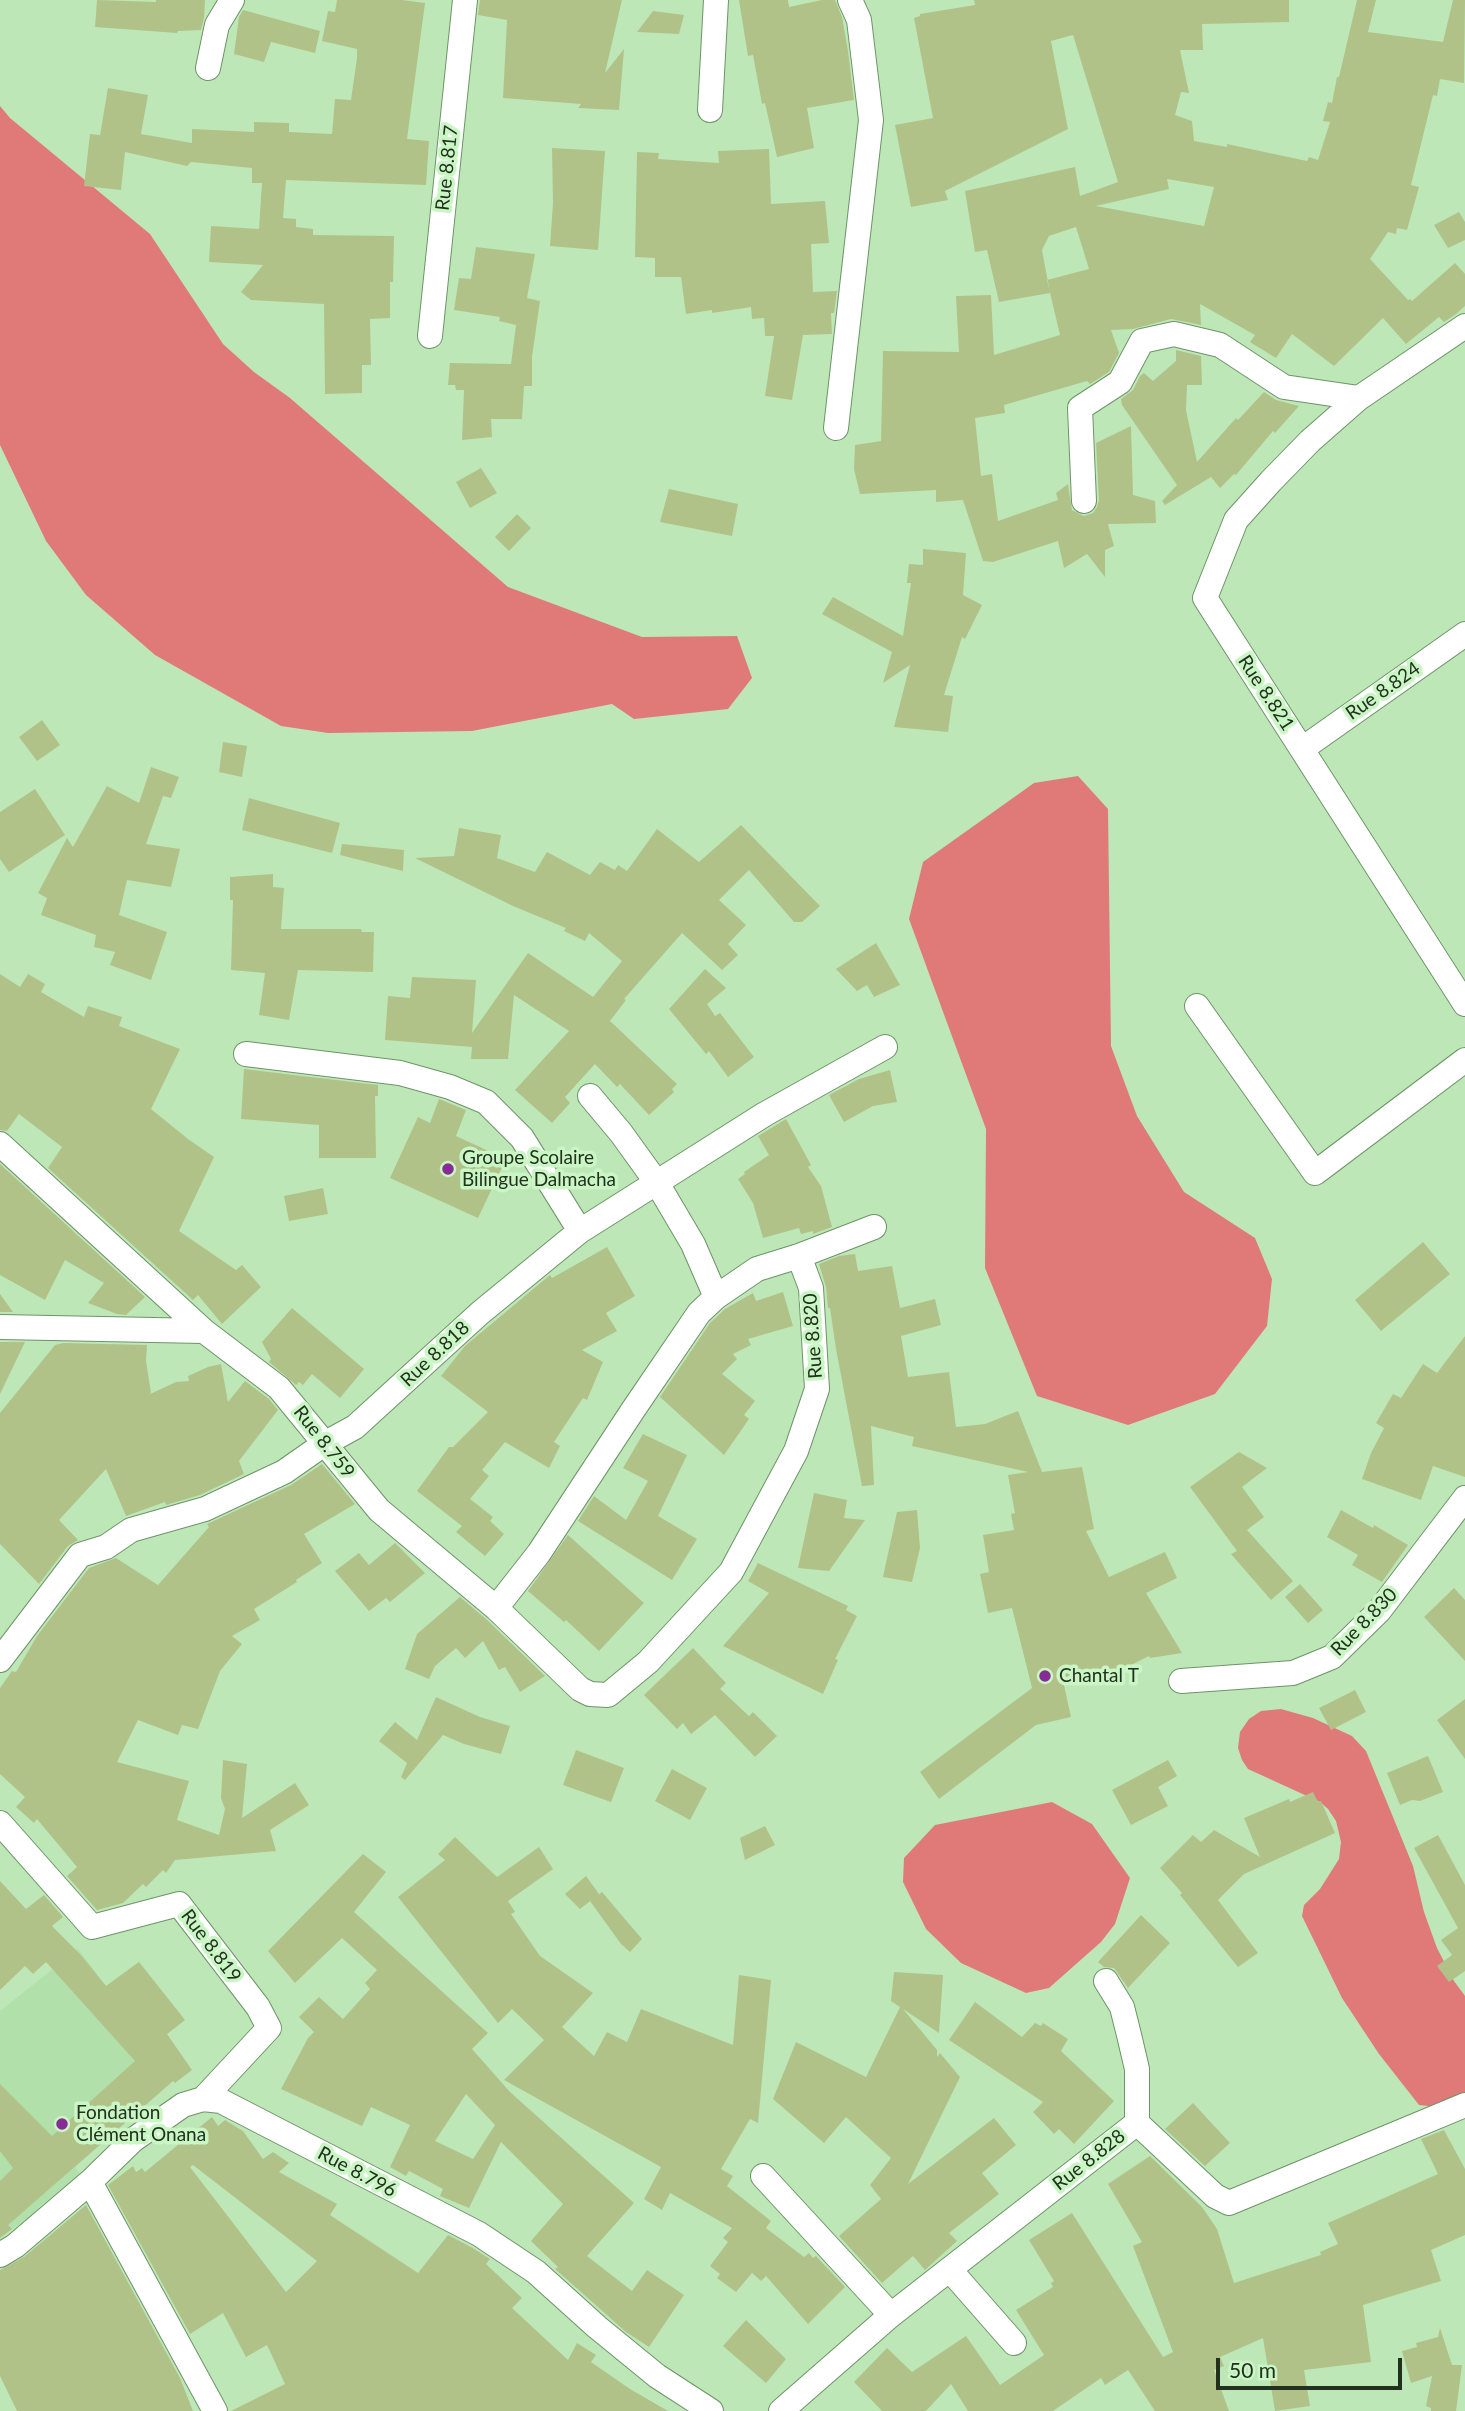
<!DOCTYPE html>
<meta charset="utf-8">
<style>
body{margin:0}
#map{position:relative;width:1465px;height:2411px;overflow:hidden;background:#bee7b7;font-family:Lato,sans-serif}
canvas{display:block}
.scale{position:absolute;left:1216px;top:2358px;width:186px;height:32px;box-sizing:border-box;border:4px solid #21311e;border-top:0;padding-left:9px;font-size:21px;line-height:24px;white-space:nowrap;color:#21311e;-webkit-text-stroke:5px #caf5c4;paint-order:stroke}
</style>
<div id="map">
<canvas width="1465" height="2411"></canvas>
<div class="scale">50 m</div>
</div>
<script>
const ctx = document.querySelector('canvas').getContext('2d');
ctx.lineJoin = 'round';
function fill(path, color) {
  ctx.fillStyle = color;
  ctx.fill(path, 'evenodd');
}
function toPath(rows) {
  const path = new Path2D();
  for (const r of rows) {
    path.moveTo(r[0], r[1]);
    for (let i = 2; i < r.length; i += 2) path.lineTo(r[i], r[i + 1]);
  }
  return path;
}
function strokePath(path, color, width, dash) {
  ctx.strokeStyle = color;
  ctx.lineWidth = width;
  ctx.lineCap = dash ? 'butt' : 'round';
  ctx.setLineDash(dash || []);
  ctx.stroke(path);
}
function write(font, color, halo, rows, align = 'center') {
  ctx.font = font + ' Lato,sans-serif';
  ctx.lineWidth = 7;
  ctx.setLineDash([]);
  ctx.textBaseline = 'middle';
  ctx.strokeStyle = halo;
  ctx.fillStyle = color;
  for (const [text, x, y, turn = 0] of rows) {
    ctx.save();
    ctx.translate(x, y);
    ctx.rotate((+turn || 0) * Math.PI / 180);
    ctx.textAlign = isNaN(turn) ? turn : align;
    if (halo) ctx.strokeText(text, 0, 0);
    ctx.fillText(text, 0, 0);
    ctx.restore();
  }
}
const built = toPath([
 [78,1949,106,1986,139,1962,185,2020,145,2052,172,2082,75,2167,80,2174,38,2208,39,2211,0,2237,0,2011]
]);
const forest = toPath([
 [0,106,10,118,150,234,223,344,254,372,290,398,508,587,642,637,737,636,752,678,728,709,634,719,612,704,472,731,328,733,281,726,155,655,86,595,46,541,0,445],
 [1078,776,1108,809,1111,1046,1137,1116,1184,1192,1255,1238,1272,1279,1267,1326,1215,1394,1128,1425,1037,1396,985,1268,986,1129,909,919,923,862,1034,783],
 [1281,1709,1313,1718,1352,1736,1366,1751,1413,1866,1424,1912,1437,1948,1454,1981,1465,1996,1465,2099,1429,2106,1419,2105,1379,2054,1342,1998,1302,1916,1304,1905,1320,1889,1339,1859,1341,1842,1336,1821,1328,1809,1320,1802,1248,1769,1242,1760,1238,1748,1240,1732,1249,1719,1261,1711],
 [1052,1802,1092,1824,1130,1878,1115,1924,1101,1942,1049,1988,1026,1993,961,1963,926,1929,903,1882,904,1858,935,1825]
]);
const building = toPath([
 [97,0,156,2,156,0,205,0,204,18,201,30,178,31,177,33,95,27],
 [337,0,402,0,425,3,407,139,429,141,426,185,286,180,283,218,296,219,296,227,313,229,313,235,394,236,393,282,390,282,390,318,370,319,371,365,362,365,362,393,325,394,324,304,251,300,241,292,263,265,209,262,211,226,259,229,262,183,252,183,252,168,191,162,187,166,125,152,121,190,84,186,90,134,100,135,108,88,148,95,141,134,192,143,192,129,254,132,254,122,289,123,289,132,332,134,335,99,351,100,357,58,357,49,322,41,328,11,335,12],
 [480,0,622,0,605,73,624,49,619,110,578,108,581,104,503,98,507,20,478,15],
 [739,0,788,0,789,7,822,0,835,0,842,17,848,51,854,100,807,108,814,148,777,157,765,103,762,104,753,55,748,56],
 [974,0,1289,0,1289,22,1202,24,1203,50,1180,50,1189,93,1181,92,1175,115,1192,121,1194,141,1227,147,1227,144,1307,161,1309,157,1318,160,1330,122,1323,121,1328,102,1332,103,1337,77,1339,77,1357,0,1376,0,1368,32,1443,42,1453,0,1465,0,1464,83,1440,79,1437,96,1433,95,1411,185,1419,187,1407,230,1397,228,1396,234,1388,232,1370,259,1408,300,1410,299,1412,301,1455,263,1465,274,1465,306,1456,314,1444,322,1439,317,1406,344,1383,318,1334,366,1292,334,1276,358,1250,342,1255,335,1200,304,1201,325,1171,319,1133,329,1111,330,1119,353,1109,372,1090,384,1087,381,1004,405,1005,413,975,418,981,476,992,474,998,521,1058,500,1056,493,1068,484,1072,510,1084,516,1093,513,1097,507,1099,500,1096,443,1131,426,1133,495,1155,501,1156,523,1108,524,1114,546,1105,550,1105,577,1087,554,1064,568,1058,541,993,562,983,561,963,500,936,502,936,490,860,494,854,469,855,445,881,441,883,351,959,352,956,296,991,295,994,355,1060,335,1047,280,1089,269,1076,227,1049,236,1042,250,1050,293,999,302,987,250,975,252,965,191,1075,167,1080,196,1118,182,1073,35,1051,41,1068,129,945,191,948,200,911,207,895,125,933,118,914,18,920,16,920,14,975,5],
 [1167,179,1214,187,1204,226,1096,206,1169,189],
 [243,10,320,31,315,53,271,42,264,62,234,54,239,17],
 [653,11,684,15,679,34,637,32],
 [552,148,605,151,598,250,550,246,553,203],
 [769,149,771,204,825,201,829,243,811,244,813,292,837,291,834,313,831,313,832,334,803,335,792,400,765,396,774,336,765,336,764,318,752,319,751,307,712,313,712,310,686,314,681,277,655,277,655,258,635,257,637,152,659,153,658,159,719,163,718,151],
 [1459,212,1465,222,1465,240,1448,248,1434,225],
 [476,247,535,254,527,298,540,301,532,357,532,386,524,386,522,419,491,419,492,437,462,440,464,390,456,390,455,385,448,385,450,363,511,364,516,325,499,321,500,317,454,310,459,278,471,279],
 [1176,350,1201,356,1202,385,1187,385,1186,410,1197,462,1236,418,1238,420,1264,392,1276,400,1299,406,1275,433,1273,431,1236,475,1234,474,1220,488,1211,477,1165,505,1162,501,1177,485,1122,405,1121,399,1133,390,1140,376,1144,373,1153,381,1176,361],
 [481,468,497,493,470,508,456,482],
 [669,489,738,504,732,536,660,522],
 [517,514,531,528,509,551,495,537],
 [923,549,966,553,963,595,982,605,965,639,962,637,944,695,953,696,948,732,894,727,910,665,883,683,892,652,822,614,833,597,903,636,911,583,907,583,909,564,923,565],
 [42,720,60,745,37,761,19,737],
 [223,742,247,746,242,777,219,772],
 [151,767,179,777,171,798,163,796,146,844,180,849,171,887,127,880,119,915,167,932,151,980,110,965,115,952,94,947,96,935,41,915,47,898,38,893,67,838,73,847,107,786,139,803],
 [35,789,65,835,9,872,0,859,0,812],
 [249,798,340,823,332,853,242,830],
 [741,825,820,906,802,922,794,922,749,870,719,900,746,925,728,944,738,955,722,970,682,933,624,999,626,1000,610,1021,677,1084,672,1089,674,1092,649,1115,620,1084,617,1087,595,1064,565,1097,570,1103,552,1123,515,1090,569,1031,514,995,508,1059,471,1059,472,1047,385,1040,388,996,410,998,412,977,476,980,472,1033,528,953,593,997,622,961,589,933,585,941,564,931,566,928,513,906,415,858,454,856,459,828,501,835,497,858,535,872,547,852,590,875,600,862,615,870,618,865,627,871,657,829,699,862],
 [342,844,404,850,403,871,340,855],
 [273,874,273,887,284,888,281,929,361,929,362,932,374,932,373,972,298,970,289,1020,259,1015,265,973,231,970,233,900,230,900,230,877],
 [876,943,900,985,874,997,867,985,857,991,836,969],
 [705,969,726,988,707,1004,715,1016,720,1013,754,1057,728,1077,709,1051,706,1054,669,1009],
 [0,974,20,987,28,974,45,984,41,992,84,1017,88,1006,122,1017,119,1026,180,1049,151,1109,188,1139,214,1157,179,1231,236,1270,242,1265,261,1287,222,1324,198,1295,193,1300,48,1168,62,1147,19,1114,7,1131,0,1130],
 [244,1069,378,1085,378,1096,375,1096,376,1158,319,1158,319,1125,241,1119],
 [890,1070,897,1102,873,1106,844,1122,829,1095,859,1079],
 [439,1099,466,1110,456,1136,506,1159,478,1218,390,1178,418,1117,430,1123],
 [786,1119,811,1165,808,1167,821,1186,832,1227,813,1234,813,1231,801,1234,799,1228,763,1238,753,1203,738,1179,745,1174,744,1172,769,1155,758,1136],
 [0,1164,145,1297,126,1315,117,1314,88,1303,104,1283,65,1260,45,1300,0,1275],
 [323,1188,328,1214,289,1221,284,1196],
 [1423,1242,1450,1274,1381,1331,1355,1300],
 [607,1247,635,1296,606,1313,617,1331,582,1350,603,1362,587,1400,583,1398,554,1442,560,1446,549,1468,505,1442,482,1470,489,1476,470,1499,493,1517,490,1521,504,1534,485,1556,456,1532,462,1526,417,1491,449,1447,453,1447,488,1412,441,1376,465,1346,550,1275,552,1278],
 [855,1254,858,1271,892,1266,900,1308,935,1299,941,1325,901,1336,908,1377,949,1372,956,1427,985,1424,1018,1411,1042,1472,1082,1467,1094,1529,1086,1531,1109,1577,1165,1552,1177,1578,1146,1593,1182,1653,1150,1658,1149,1656,1131,1665,1064,1685,1071,1717,1036,1725,939,1799,920,1772,1032,1688,1012,1608,988,1613,980,1574,989,1572,983,1535,1014,1530,1011,1514,1015,1513,1008,1475,1028,1472,912,1446,914,1437,871,1426,874,1485,862,1486,836,1349,830,1308,828,1308,826,1287,819,1264,839,1256],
 [783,1292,793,1326,748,1339,751,1345,733,1354,737,1359,722,1374,755,1401,744,1415,749,1419,724,1455,660,1397,710,1323,725,1309,753,1293,756,1301],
 [0,1294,13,1312,0,1312],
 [292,1308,364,1369,340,1398,312,1374,303,1385,299,1382,296,1385,269,1362,271,1359,262,1342],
 [1465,1336,1465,1477,1433,1466,1421,1500,1362,1479,1371,1453,1384,1428,1376,1423,1393,1394,1401,1398,1423,1364,1437,1373],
 [0,1342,25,1342,0,1394],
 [63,1343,147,1345,146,1361,151,1393,148,1395,176,1382,189,1381,188,1376,208,1367,221,1364,228,1402,245,1381,269,1399,278,1410,239,1461,244,1474,200,1495,166,1505,165,1502,126,1516,106,1469,59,1520,78,1540,68,1546,39,1584,0,1544,0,1413,55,1345],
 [643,1434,687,1455,658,1516,697,1539,672,1580,578,1521,594,1496,626,1520,648,1481,623,1468],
 [1239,1452,1267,1468,1242,1487,1264,1517,1247,1530,1293,1581,1271,1600,1231,1554,1237,1551,1190,1487],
 [322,1464,355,1504,304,1534,322,1563,296,1580,297,1582,254,1609,260,1620,232,1636,242,1644,220,1671,198,1729,182,1725,178,1735,138,1720,117,1762,189,1781,177,1820,219,1835,225,1809,221,1798,223,1760,247,1764,242,1818,295,1783,309,1805,270,1830,276,1851,175,1860,166,1873,163,1870,146,1887,143,1884,123,1903,97,1910,67,1876,77,1867,37,1819,34,1823,16,1807,25,1797,0,1774,0,1688,12,1671,16,1672,37,1636,89,1568,116,1558,158,1585,209,1527,207,1524,291,1485],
 [814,1493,847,1500,844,1518,865,1520,829,1571,798,1568],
 [917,1510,920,1548,912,1582,883,1577,897,1512],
 [1341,1510,1373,1528,1374,1525,1408,1545,1382,1582,1352,1565,1358,1555,1327,1537],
 [568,1535,644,1603,599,1651,566,1620,564,1622,528,1591],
 [395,1543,425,1573,390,1602,386,1598,369,1611,335,1571,359,1553,369,1565],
 [758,1563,848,1606,846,1610,857,1616,835,1659,838,1660,823,1694,723,1646,769,1593,748,1581],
 [1300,1584,1323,1610,1308,1623,1285,1597],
 [1454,1588,1465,1600,1465,1661,1424,1617],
 [460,1597,486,1619,545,1676,520,1692,505,1667,499,1670,483,1641,465,1658,456,1648,435,1666,429,1679,405,1669,417,1634],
 [693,1648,726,1683,720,1689,749,1716,753,1712,777,1736,755,1757,715,1715,691,1734,683,1723,677,1729,644,1695],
 [1355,1690,1366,1712,1331,1730,1319,1708],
 [436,1697,480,1717,510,1726,501,1754,464,1744,443,1735,405,1780,401,1777,407,1763,379,1741,395,1722,417,1740],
 [1465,1699,1465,1759,1437,1720],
 [576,1750,624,1768,611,1802,563,1785],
 [1428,1756,1443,1792,1420,1801,1412,1800,1400,1805,1387,1773],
 [1168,1760,1177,1776,1158,1787,1168,1806,1131,1825,1112,1790],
 [672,1769,707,1788,690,1820,655,1801],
 [1313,1792,1318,1802,1321,1801,1335,1833,1244,1874,1218,1900,1258,1953,1238,1967,1180,1895,1182,1893,1160,1868,1193,1835,1201,1842,1214,1830,1260,1857,1244,1818,1289,1799,1290,1802],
 [765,1826,775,1845,745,1860,740,1838],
 [1438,1835,1465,1885,1465,1971,1449,1982,1437,1966,1452,1955,1441,1940,1458,1928,1414,1848],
 [455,1837,497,1877,539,1847,553,1869,508,1901,515,1912,511,1914,540,1956,593,1993,562,2027,594,2056,607,2032,627,2042,641,2009,733,2045,739,1975,771,1980,758,2123,750,2119,721,2169,733,2176,727,2186,771,2221,766,2228,804,2257,809,2253,813,2258,816,2256,845,2287,808,2324,766,2276,761,2281,752,2273,736,2292,717,2278,720,2274,710,2266,728,2242,723,2238,732,2228,670,2193,662,2210,644,2199,661,2167,504,2080,544,2040,512,2009,498,2023,398,1897,445,1860,438,1854],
 [363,1854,386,1872,354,1912,488,2033,472,2049,510,2092,634,2203,587,2256,632,2291,647,2270,684,2295,649,2347,626,2332,581,2292,555,2269,558,2267,531,2241,563,2204,501,2142,469,2208,440,2196,443,2189,409,2171,406,2176,390,2167,410,2125,371,2107,362,2126,281,2089,308,2038,314,2032,299,2017,319,1997,343,2019,370,1989,365,1983,377,1970,342,1938,295,1983,268,1951],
 [466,2094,495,2125,473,2159,435,2141],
 [586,1876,599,1894,580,1909,565,1894],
 [0,1881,26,1909,44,1895,63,1917,52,1926,80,1954,106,1986,139,1962,185,2020,167,2034,192,2070,175,2083,173,2081,8,2225,12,2229,0,2238,0,2181,13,2168,0,2151,0,2084,52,2136,135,2061,46,1962,33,1974,25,1966,0,1990],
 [602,1892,642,1939,630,1952,621,1944,590,1901],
 [1141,1915,1170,1943,1128,1988,1114,1968,1104,1967,1098,1962],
 [894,1972,943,1975,939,2033,903,2009,937,2050,937,2057,940,2053,960,2077,908,2184,994,2118,1016,2145,982,2173,999,2194,949,2233,957,2241,925,2270,913,2256,882,2283,839,2236,881,2199,870,2185,891,2158,846,2117,824,2143,773,2099,796,2042,866,2077,900,2007,891,2001],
 [975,2002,1022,2037,1035,2023,1041,2026,1043,2023,1068,2039,1061,2051,1114,2101,1074,2144,1059,2129,1054,2134,1033,2112,1043,2102,949,2040],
 [1193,2103,1230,2143,1205,2166,1165,2129],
 [212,2117,218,2126,225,2120,243,2131,263,2159,273,2152,289,2163,279,2172,337,2204,330,2215,418,2273,448,2235,471,2247,490,2259,486,2264,522,2298,512,2308,568,2360,577,2343,596,2355,591,2362,630,2389,668,2411,231,2411,285,2384,267,2345,246,2357,223,2313,190,2334,108,2185,133,2166,136,2172,142,2168,145,2172],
 [193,2165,317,2261,286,2292,190,2167],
 [1444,2130,1465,2169,1465,2235,1431,2250,1441,2281,1363,2305,1371,2362,1304,2370,1310,2406,1275,2411,1263,2338,1220,2357,1224,2366,1214,2370,1229,2411,1155,2411,1128,2370,1105,2385,1101,2378,1053,2411,968,2411,951,2384,926,2411,882,2411,854,2382,887,2348,912,2372,966,2336,1000,2385,1044,2355,1016,2310,1053,2287,1051,2283,1054,2281,1029,2240,1072,2213,1163,2357,1173,2352,1133,2246,1142,2242,1108,2184,1150,2156,1202,2207,1217,2229,1234,2283,1321,2255,1320,2252,1338,2244,1328,2223,1438,2174,1421,2139],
 [86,2205,180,2378,193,2411,17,2411,0,2376,0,2270,24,2257],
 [746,2320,786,2359,766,2383,723,2346],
 [1440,2328,1452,2365,1462,2365,1456,2411,1431,2411,1431,2408,1426,2406,1432,2376,1411,2383,1402,2351,1417,2347,1416,2343,1438,2337]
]);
const street = toPath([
 [208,68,217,25,232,0],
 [710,110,716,0],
 [1465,326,1359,398,1310,441,1271,481,1236,520,1205,598,1465,1004],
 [430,336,465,0],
 [836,428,871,120,859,20,850,0],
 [1084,501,1080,408,1120,382,1142,341,1174,334,1220,345,1284,387,1359,398],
 [1302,749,1465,634],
 [1197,1006,1315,1173,1465,1060],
 [246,1054,400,1073,450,1087,486,1102,522,1138,580,1231],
 [590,1096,621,1133,657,1183,693,1244,716,1297],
 [0,1144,204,1331],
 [0,1327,204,1331,279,1388,379,1510,496,1608,580,1689,590,1694,608,1695,648,1662,731,1572,796,1451,817,1389,811,1288,799,1256],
 [496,1608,539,1553,633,1410,699,1313,716,1297,757,1269,799,1256,874,1227],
 [0,1660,80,1555,106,1547,131,1530,205,1509,284,1472,324,1444,355,1427,480,1313,580,1231,765,1114,885,1047],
 [1181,1681,1293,1673,1332,1657,1379,1611,1465,1498],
 [0,1823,92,1927,179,1904,258,2007,269,2028,203,2099],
 [1106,1981,1122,2007,1129,2035,1137,2069,1137,2123],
 [763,2176,891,2315],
 [90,2182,215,2411],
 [0,2255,15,2246,90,2182,133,2140,183,2105,203,2099,221,2101,479,2234,536,2272,597,2327,657,2376,711,2411],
 [950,2270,1014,2343],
 [781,2411,891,2315,1137,2123,1215,2196,1229,2203,1465,2105]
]);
const markers = [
 [448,1169,7,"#872b96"],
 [1045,1676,7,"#872b96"],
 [62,2124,7,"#872b96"]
];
const streetNames = [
 ["Rue 8.817",447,168,-84],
 ["Rue 8.824",1383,691,-35],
 ["Rue 8.821",1266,693,57],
 ["Rue 8.820",813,1336,-94],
 ["Rue 8.818",435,1354,-43],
 ["Rue 8.759",324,1442,52],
 ["Rue 8.830",1364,1622,-46],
 ["Rue 8.819",211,1946,53],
 ["Rue 8.828",1089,2160,-38],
 ["Rue 8.796",357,2172,28]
];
const poiNames = [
 ["Groupe Scolaire",462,1158],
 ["Bilingue Dalmacha",462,1180],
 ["Chantal T",1059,1676],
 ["Fondation",76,2113],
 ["Clément Onana",76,2135]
];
fill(built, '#b1e0aa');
fill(forest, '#e07a79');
fill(building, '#b1c289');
strokePath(street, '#6d9468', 26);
strokePath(street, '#fff', 24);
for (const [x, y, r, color] of markers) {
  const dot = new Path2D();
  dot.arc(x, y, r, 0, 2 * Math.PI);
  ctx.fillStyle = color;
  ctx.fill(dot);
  strokePath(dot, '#caf5c4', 2.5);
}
write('19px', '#21311e', '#caf5c4', streetNames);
write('19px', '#21311e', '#caf5c4', poiNames, 'left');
</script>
